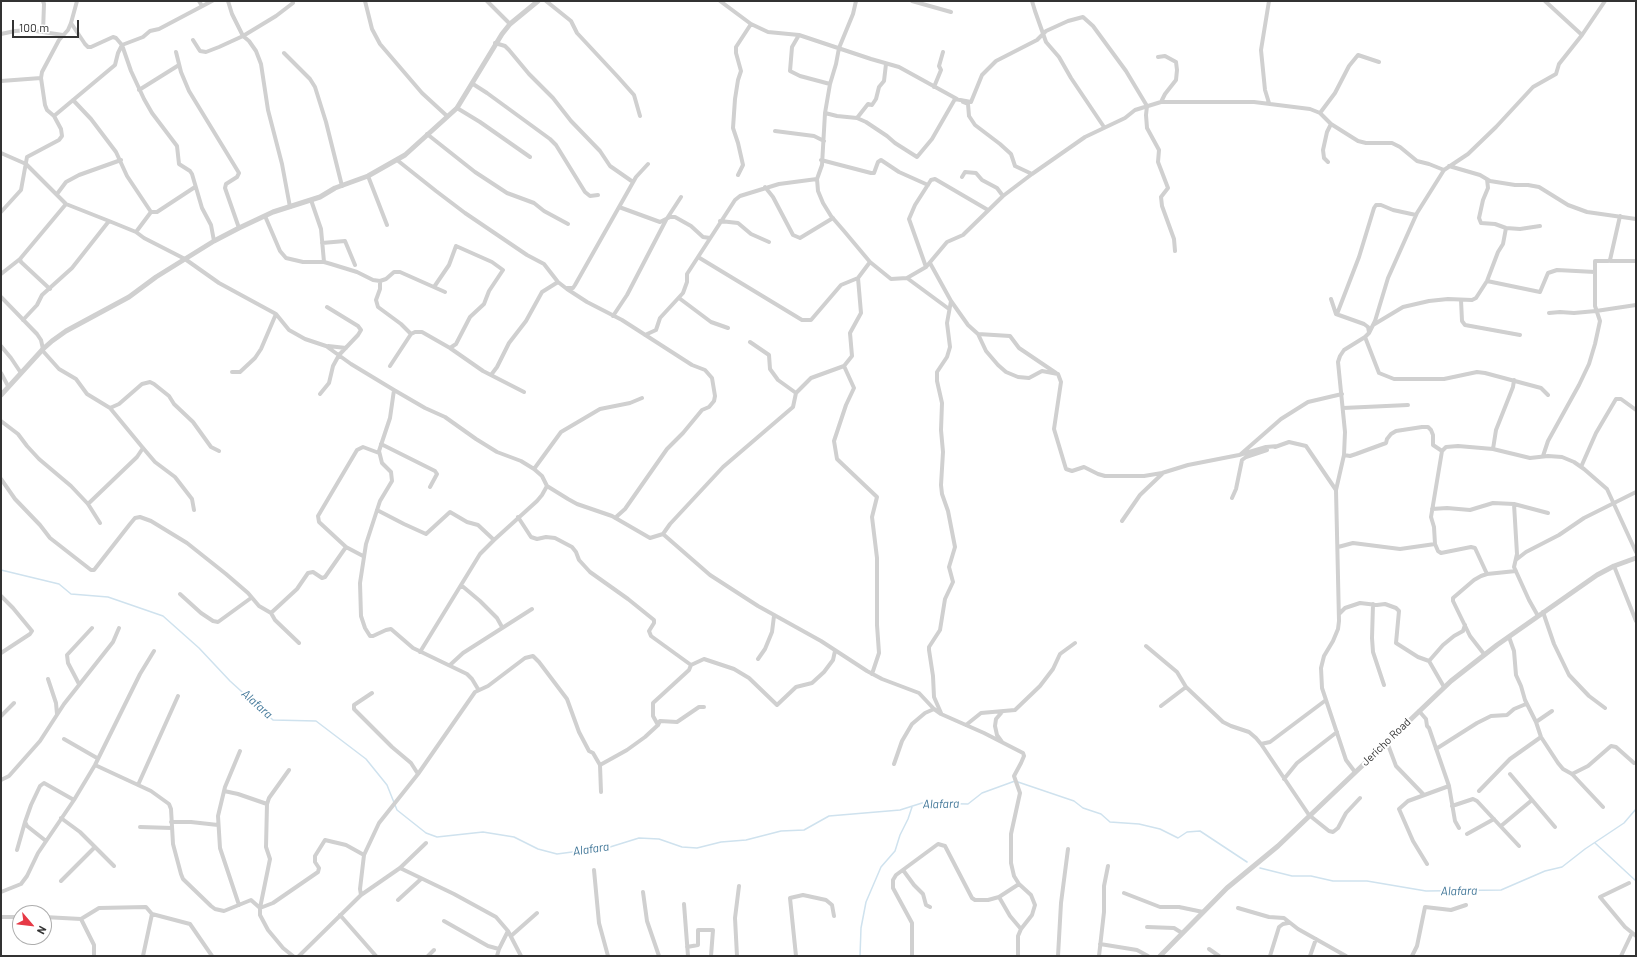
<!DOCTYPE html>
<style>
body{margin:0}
#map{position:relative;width:1637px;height:957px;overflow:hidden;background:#fff;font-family:Barlow,sans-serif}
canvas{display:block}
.frame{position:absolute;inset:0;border:2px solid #333;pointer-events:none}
.north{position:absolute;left:12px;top:905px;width:40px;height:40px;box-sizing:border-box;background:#fff;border:1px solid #adadad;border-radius:50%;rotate:118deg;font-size:11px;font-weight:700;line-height:16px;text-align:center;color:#333}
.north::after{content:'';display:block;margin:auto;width:14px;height:18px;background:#e63946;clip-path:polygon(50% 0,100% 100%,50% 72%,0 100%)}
.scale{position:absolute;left:12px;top:20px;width:67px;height:18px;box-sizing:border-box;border:2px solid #333;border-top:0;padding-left:5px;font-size:12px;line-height:14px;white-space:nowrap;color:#333;-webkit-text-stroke:3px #fff;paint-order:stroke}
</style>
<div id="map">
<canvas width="1637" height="957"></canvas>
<div class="frame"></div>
<div class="north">N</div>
<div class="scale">100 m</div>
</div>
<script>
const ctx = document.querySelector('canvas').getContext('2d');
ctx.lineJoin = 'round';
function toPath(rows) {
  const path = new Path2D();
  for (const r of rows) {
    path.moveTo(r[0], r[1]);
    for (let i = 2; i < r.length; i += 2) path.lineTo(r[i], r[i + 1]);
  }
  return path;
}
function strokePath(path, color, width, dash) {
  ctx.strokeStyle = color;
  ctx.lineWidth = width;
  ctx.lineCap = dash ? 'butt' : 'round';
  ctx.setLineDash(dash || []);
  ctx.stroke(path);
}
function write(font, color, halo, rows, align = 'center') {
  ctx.font = font + ' Barlow,sans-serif';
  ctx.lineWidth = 4;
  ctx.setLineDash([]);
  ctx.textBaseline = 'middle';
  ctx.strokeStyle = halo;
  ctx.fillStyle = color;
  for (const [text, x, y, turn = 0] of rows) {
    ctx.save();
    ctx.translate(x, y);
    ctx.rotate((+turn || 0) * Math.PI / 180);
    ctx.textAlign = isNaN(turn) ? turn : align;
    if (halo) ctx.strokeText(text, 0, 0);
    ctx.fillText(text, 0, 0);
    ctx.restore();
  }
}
const stream = toPath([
 [1,570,59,584,71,594,108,597,163,616,199,648,230,681,273,720,316,721,366,759,387,785,397,810,426,833,437,837,483,832,514,837,538,849,557,854,610,847,639,838,659,839,682,847,697,848,721,842,746,840,781,831,804,830,829,816,900,810,922,803,968,804,982,793,1015,781,1074,801,1083,808,1101,814,1110,822,1139,824,1160,829,1178,838,1187,832,1200,831,1247,862],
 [1595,843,1636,881],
 [1260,868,1292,876,1311,876,1333,881,1367,881,1426,891,1501,890,1545,871,1562,867,1585,849,1624,823,1636,809],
 [860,956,861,928,866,902,881,867,895,851,900,835,908,819,912,807]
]);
const minor = toPath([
 [43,1,44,4,43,32],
 [199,1,202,6],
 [228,1,232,14,243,36,249,41,256,51,261,64,268,110,282,164,290,207],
 [365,1,372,29,380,44,422,93,447,116],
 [487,1,510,24],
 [546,1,571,21,577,33,618,77,634,95,640,116],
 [720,1,751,24,768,32,799,35,871,59,899,67,957,99],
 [856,1,853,14,839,48,836,64,830,84,825,113,822,165,817,179,818,191,823,203,831,216,844,231,870,262,891,279,907,278,926,267,947,242,963,235,1003,196,1032,174,1085,137,1125,118,1135,110,1161,102,1254,102,1310,109,1320,113,1331,124,1358,141,1366,143,1392,143,1400,147,1417,161,1429,164,1444,170],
 [912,1,951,12],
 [1032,1,1035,11,1046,42,1059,57,1071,78,1104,127],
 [1545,1,1582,35],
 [71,23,85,44,88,47,91,47,113,37,116,38,122,45,131,71,144,99,152,113,177,146,179,164,190,171,192,174,202,208,211,225,214,241],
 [1,34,15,31,29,30,63,35],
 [799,35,792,47,790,71,800,76,830,84],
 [193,40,200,51,206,52,219,47,243,36,276,16,293,3],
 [495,43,505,46,509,50,529,74,553,98,571,121,600,151,610,166,633,182],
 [176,52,181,72,189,91,239,173,237,177,226,184,225,188,239,228],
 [284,53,310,79,315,87,326,122,342,186],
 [1158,57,1165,56,1176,62,1177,70,1176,80,1165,94,1161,102],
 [1,81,41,78],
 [473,84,487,93,550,139,556,145,585,192,590,196,598,195],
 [934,87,941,70,939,66,943,52],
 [139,90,179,65],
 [955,99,971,102,982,75,996,61,1037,40,1046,31,1068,21,1083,17,1093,26,1126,71,1147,106,1146,115,1147,128,1159,150,1158,162,1168,188,1161,197,1162,206,1174,239,1175,251],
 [73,100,91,119,116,152,127,176,151,212,157,212,195,187],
 [963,102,968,104,969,116,975,125,1000,144,1011,154,1015,166,1032,174],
 [1269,103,1265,90,1261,50,1269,1],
 [457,108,480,122,530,157],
 [825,113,837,116,857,118,866,122,887,136,895,143,917,157,932,139,955,99],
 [1320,113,1335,93,1349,66,1358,55,1379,62],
 [54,116,115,65,118,53,122,45,143,37,150,31,159,29,212,1],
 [857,118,868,104,872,105,876,99,879,87,884,81,886,64],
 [775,131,814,136,824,141],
 [427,134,475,172,507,193,534,203,544,211,568,224],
 [1,153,26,164,66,204,109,221],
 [397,160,436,191,465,213,527,255,544,264,558,282,567,289,587,302,622,320,692,365,705,370,712,378,715,396,714,401,709,407,702,410,683,433,667,449,625,509,615,518],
 [821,160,871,173,874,173,878,162,881,160,899,172,928,185],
 [1328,162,1324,158,1323,150,1327,132,1331,124],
 [1449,166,1480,175,1490,181,1515,185,1528,185,1539,187,1568,205,1587,212,1636,219],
 [738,175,743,165,738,143,733,128,735,99,738,80,741,71,736,53,736,47,751,24],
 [368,176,387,225],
 [962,177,965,172,976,173,982,180,997,188,1003,196],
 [1487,179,1488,188,1483,200,1479,218,1481,223,1495,224,1506,228,1520,229,1540,226],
 [765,187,773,197,793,235,800,238,833,218],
 [57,194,66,182,79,175,121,160],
 [311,200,321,229,324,262],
 [619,207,660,222,670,217,675,217,691,226,703,237,710,238],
 [1,212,21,190,27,157,59,140,62,136,61,129,54,116,47,110,45,105,41,78,42,72,59,40,68,30,71,23,77,1],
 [265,216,280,251,286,258,303,262,324,262,331,264,357,272,373,280,380,281,386,279,394,272,400,272,445,292],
 [720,221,738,223,751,234,769,242],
 [136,232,151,212],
 [322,243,345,241,355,265],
 [698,257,802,320,811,320,841,285,858,278],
 [1610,261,1636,261],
 [930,263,951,301,947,323,950,347,947,357,937,372,937,381,942,403,941,430,943,452,941,485,942,494,948,511,955,547,949,567,953,582,945,599,940,630,929,647,929,650,933,676,934,697,941,713],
 [926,267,909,219,915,205,931,180,935,179,988,210],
 [1,274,20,259],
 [907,278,949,309],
 [380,281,380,289,376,300,378,307,401,324,411,334],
 [1487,281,1540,292,1548,273,1557,270,1595,272,1595,261,1608,261,1610,260,1620,216],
 [434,287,449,265,456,246,492,262,503,270,489,291,484,304,470,317,456,344,450,348],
 [567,288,573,288,575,285,636,177,648,164],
 [50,289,21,262,20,259,66,204],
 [1,297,37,334,41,340,43,349],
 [679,298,711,322,728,328],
 [1331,299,1336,314,1364,324,1368,327,1369,332],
 [1461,300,1462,321,1465,325,1520,335],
 [951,301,968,325,978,334,1010,336,1019,348,1056,373],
 [1549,313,1560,312,1574,313,1596,311,1636,305],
 [1337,314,1359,257,1374,208,1376,205,1381,205,1393,210,1416,215],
 [613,316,627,295,666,220,681,197],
 [23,320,37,305,42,295,72,268,109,221,136,232,144,238,185,259,219,283,276,314,289,330,305,339,326,346,351,364,394,390,425,408,445,417,476,439,497,452,521,461,534,469,542,476,547,486,568,499,577,504,612,516,650,538,663,534,710,575,758,606,821,641,867,671,882,679,919,693,934,709,941,714,984,733,1023,753,1024,756,1021,763,1014,776,1020,793,1011,834,1011,863,1014,876,1019,884,1031,895,1035,905,1032,915,1021,929,1018,936,1018,956],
 [1373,325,1403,307,1429,301,1448,299,1472,300,1476,298,1487,281,1498,252,1503,244,1506,228],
 [978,334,986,351,998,365,1006,372,1018,377,1029,378,1042,371,1058,374,1061,382,1054,429,1066,469,1072,471,1084,467,1098,474,1105,476,1144,476,1162,473,1188,465,1239,455,1266,447,1278,446],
 [645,335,656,330,660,318,683,293,687,282,687,274,735,200,740,196,779,184,817,179],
 [1365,337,1379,373,1394,379,1444,379,1477,372,1485,373,1541,388,1548,395],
 [750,342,769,355,770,369,778,380,796,393],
 [1,346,11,358,21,373],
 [328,346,346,348],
 [42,350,59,369,76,379,87,394,110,408,143,448,155,462,175,477,192,499,194,510],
 [390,366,411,334,415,332,422,332,450,348,483,371,524,392],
 [844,366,854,388,846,405,834,441,837,459,877,497,872,517,877,558,877,625,879,653,872,674],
 [232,372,240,372,255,358,261,349,276,314],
 [1,373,8,386],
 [491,375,497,367,509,343,526,321,542,292,558,282],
 [394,390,390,418,379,451,382,463,391,472,392,481,380,501,366,544,360,583,361,616,365,628,370,636,373,636,386,630,391,629,413,648,467,674,472,679,478,689],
 [320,394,329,383,333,366,339,355,358,335,361,330,358,326,327,307],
 [110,408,119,404,142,384,150,382,154,384,169,396,174,404,193,422,211,447,219,451],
 [1343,408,1408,405],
 [1,421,18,434,27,446,39,459,71,486,88,504,100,523],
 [381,444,435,471,437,474,430,487],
 [1275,447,1289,442,1306,446,1336,490],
 [1493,449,1496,430,1513,387,1514,380],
 [1241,454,1281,419,1308,402,1342,394],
 [1344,455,1350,456,1356,454,1386,443,1387,439,1391,434,1396,431,1422,427,1428,427,1431,430,1433,435,1433,445,1442,451],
 [1543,456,1548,441,1579,385,1589,364,1595,344,1600,321,1595,306,1595,272],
 [1581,467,1596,433,1616,399,1621,399,1636,410],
 [534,469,561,432,600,409,630,403,642,398],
 [1,479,15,499,40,525,50,538,91,570,94,570,130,524,135,518,140,517,151,521,187,543,226,574,248,593,259,606,271,613,275,620,299,643],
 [1232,498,1236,489,1242,460,1246,457,1267,450],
 [88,504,137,457,143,448],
 [1432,509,1447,508,1470,510,1493,503,1514,504],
 [377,510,404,524,426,534,450,512,467,522,478,525,494,540],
 [518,517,531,537,537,539,546,537,555,538,572,547,576,552,579,560,590,572,628,599,654,620,654,623,649,631,651,636,691,665],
 [1122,521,1140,495,1162,474],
 [663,534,670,524,723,467,793,407,796,393,811,378,844,366,852,356,850,333,861,313,858,278,870,262],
 [1435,544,1438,551,1441,553,1471,547,1475,548,1487,574],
 [346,547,319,522,318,516,357,450,363,447,379,453],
 [1338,547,1353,543,1400,549,1435,544,1434,527,1431,517,1442,451,1446,447,1458,446,1493,449,1530,458,1548,456,1562,457,1574,462,1584,469,1607,489,1636,552],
 [1517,559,1526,552,1559,535,1584,518,1636,492],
 [1614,566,1636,621],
 [461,585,480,601,497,618,502,627],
 [180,594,201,613,213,621,218,622,251,598],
 [1,596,13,608,32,631,30,634,1,653],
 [1373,604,1372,638,1373,652,1384,685],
 [1543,612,1554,644,1569,675,1589,696,1605,708],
 [271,613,297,589,308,573,313,572,322,578,325,577,346,547,363,556],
 [1339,614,1345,608,1360,603,1377,605,1385,604,1396,608,1399,611,1396,643,1418,657,1429,661,1444,687],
 [1538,616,1529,600,1514,567,1517,554,1514,504,1548,513],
 [1509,637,1514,651,1516,675,1521,686,1525,700,1536,722,1541,737,1558,763,1563,769,1572,774,1603,807],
 [1146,646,1177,672,1186,687,1223,722,1231,726,1249,732,1256,738,1261,744,1270,742,1326,700],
 [420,652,480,554,494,540,537,501,542,495,547,486],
 [1484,654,1470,636,1453,601,1453,598,1474,580,1481,576,1487,574,1516,571],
 [758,659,765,649,772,632,774,616],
 [1429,661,1443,645,1454,636,1463,631,1465,625],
 [450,665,463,653,532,609],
 [48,679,56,703,57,714],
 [79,684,68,663,67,655,92,628],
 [372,693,354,705,354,709,392,747,411,763,418,774],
 [1161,706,1186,687],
 [1419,711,1426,719,1427,726,1429,728,1449,786,1455,821,1459,828],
 [1,716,14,703],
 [1536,722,1552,711],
 [658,725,660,721,677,722,699,707,704,707],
 [966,725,981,713,1015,710,1040,686,1053,669,1060,654,1075,643],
 [64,739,97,758],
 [1002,742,997,735,995,726,996,719,1002,712],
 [1387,742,1396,766,1424,795],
 [1261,744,1309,815,1329,831,1333,832,1338,828,1346,813,1360,798],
 [1436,749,1477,723,1491,716,1507,715,1514,709,1526,704],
 [894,764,902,741,912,724,925,713,934,709],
 [95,765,151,791,169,804,171,809,173,844,181,874,183,879,211,906,215,909,224,911,251,900,260,908],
 [600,765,627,750,645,737,658,725,653,716,653,703,689,670,691,665,704,659,734,669,749,678,777,705,796,687,812,683,824,672,833,660,835,651],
 [289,770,269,798,267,804,266,847,270,859,260,908,260,915,268,930,283,948,293,956],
 [1355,772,1346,760,1322,688,1321,668,1324,656,1333,641,1338,629,1339,621,1336,490,1344,455,1345,432,1338,362,1340,356,1344,350,1365,337,1369,333,1375,321,1388,278,1417,213,1444,170,1468,154,1496,127,1533,87,1556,74,1559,64,1582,35,1605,1],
 [1510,774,1555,827],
 [1572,774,1588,766,1611,746,1616,747,1634,763],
 [1284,779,1297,763,1337,732],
 [1,780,9,776,40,741,64,704,113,642,119,628],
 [138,785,178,696],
 [224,791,238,794,267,804],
 [1479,791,1510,759,1541,737],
 [1452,806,1473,799,1477,801,1519,846],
 [61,818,80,832,114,866],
 [171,822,191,822,218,825],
 [1501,826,1532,800],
 [140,827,172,828],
 [1467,834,1494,819],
 [46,841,27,826,25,822,31,805,40,786,44,783,74,800],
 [17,850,25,822],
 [1427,864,1413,841,1399,809,1408,801,1449,786],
 [400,868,454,894,496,917,508,931,521,956],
 [594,870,599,923,608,956],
 [903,870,914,885,923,894,926,905,930,907],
 [61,881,95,847],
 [1629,883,1600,897,1625,927,1636,936],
 [1,892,21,884,27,876,38,853,74,800,95,765,140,674,154,651],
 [643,892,647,921,659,956],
 [1124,893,1160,907,1179,907,1203,912],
 [361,895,360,889,364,855,379,823,418,774,475,692,488,686,525,658,533,656,539,662,567,699,579,732,589,751,593,753,600,765,601,792],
 [999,897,1010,916,1021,929],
 [398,900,421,879],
 [684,904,688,956],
 [239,905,220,848,218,816,225,787,240,751],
 [260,908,273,903,318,872,319,868,315,862,315,856,325,840,346,845,364,855],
 [1238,908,1269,917,1284,918,1298,929,1346,956],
 [152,914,190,924,212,956],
 [340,915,376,956],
 [1,917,20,917],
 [44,917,81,919,94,945,94,956],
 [81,919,99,908,146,907,152,914,143,956],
 [444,921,488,946,499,949,508,931],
 [1147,927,1174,928,1182,933],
 [511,936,537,913],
 [1100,944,1137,950,1148,956],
 [687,947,698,945,698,930,713,930,711,956],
 [1209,949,1219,956],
 [299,956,361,895,400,868,426,843],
 [428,956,434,950],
 [497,956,499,949],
 [737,956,735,918,739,886],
 [796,956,790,898,803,895,826,900,832,905,834,916],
 [912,956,912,923,893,888,893,880,896,875,938,844,945,846,972,898,975,900,988,900,999,897,1019,884],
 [1058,956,1061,903,1068,849],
 [1099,956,1104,912,1104,886,1108,866],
 [1270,956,1279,927,1283,924,1288,923],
 [1310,956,1316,939],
 [1412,956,1417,946,1425,907,1451,910,1466,905],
 [1621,956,1632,933]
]);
const tertiary = toPath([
 [1,395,43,349,52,341,66,331,129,297,156,277,214,241,239,228,273,212,320,197,335,188,368,176,405,155,457,108,502,34,510,24,538,1],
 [1160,956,1227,888,1278,846,1451,681,1497,645,1597,575,1614,566,1636,558]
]);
const streetNames = [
 ["Jericho Road",1386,742,-44]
];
const waterNames = [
 ["Alafara",257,704,42],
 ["Alafara",941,804,-1],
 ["Alafara",591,849,-8],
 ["Alafara",1459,891,-1]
];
strokePath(stream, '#cfe2ee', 1.5);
strokePath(minor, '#d0d0d0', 4);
strokePath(tertiary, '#d0d0d0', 5);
write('11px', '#333', '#fff', streetNames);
write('italic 12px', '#3f7597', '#fff', waterNames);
</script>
